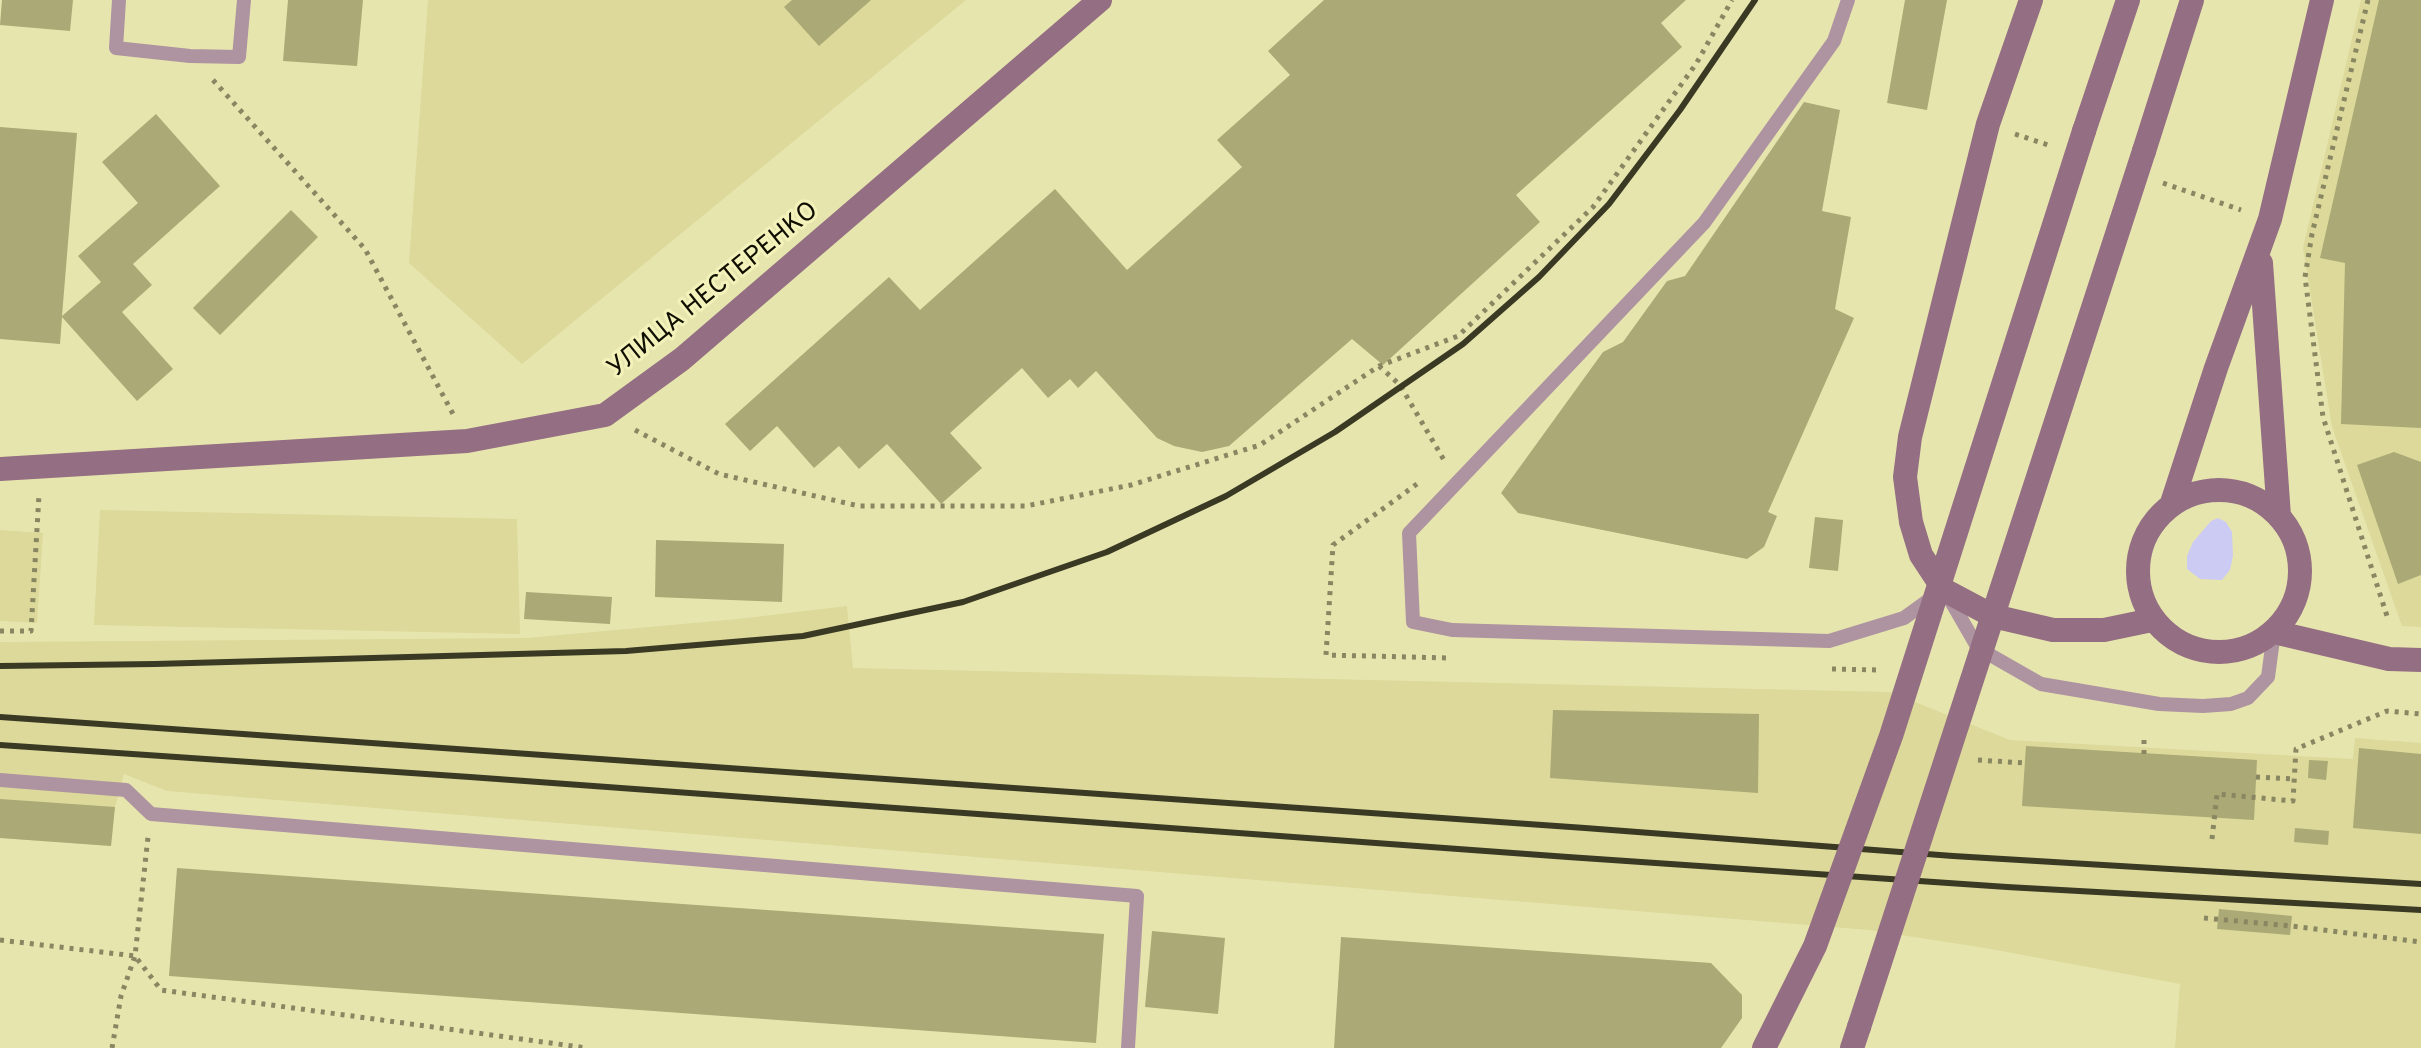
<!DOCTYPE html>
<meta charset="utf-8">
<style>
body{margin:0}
canvas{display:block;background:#e7e5ae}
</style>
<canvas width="2421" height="1048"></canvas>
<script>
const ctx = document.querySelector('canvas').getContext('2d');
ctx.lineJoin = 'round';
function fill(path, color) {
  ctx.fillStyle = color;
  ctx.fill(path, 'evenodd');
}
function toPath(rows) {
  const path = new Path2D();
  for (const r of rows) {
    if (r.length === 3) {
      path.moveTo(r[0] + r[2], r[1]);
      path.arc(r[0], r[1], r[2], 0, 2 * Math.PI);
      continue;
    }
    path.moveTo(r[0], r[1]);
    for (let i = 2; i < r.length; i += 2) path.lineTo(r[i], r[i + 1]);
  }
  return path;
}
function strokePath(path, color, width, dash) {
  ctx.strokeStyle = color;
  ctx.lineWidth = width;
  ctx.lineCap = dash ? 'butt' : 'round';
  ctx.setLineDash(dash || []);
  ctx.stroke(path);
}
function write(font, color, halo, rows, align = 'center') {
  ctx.font = font + ' Overpass,sans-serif';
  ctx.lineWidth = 6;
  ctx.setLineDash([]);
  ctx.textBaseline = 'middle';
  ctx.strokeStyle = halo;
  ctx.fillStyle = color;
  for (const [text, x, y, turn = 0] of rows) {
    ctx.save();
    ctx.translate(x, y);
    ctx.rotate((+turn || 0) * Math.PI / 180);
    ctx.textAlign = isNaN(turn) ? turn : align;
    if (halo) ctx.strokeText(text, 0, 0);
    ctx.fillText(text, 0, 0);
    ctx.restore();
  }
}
const built = toPath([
 [428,0,966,0,522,364,409,263],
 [2361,0,2421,0,2421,627,2402,626,2332,427,2303,248],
 [100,510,517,519,520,634,94,625],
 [0,530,43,533,37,623,0,621],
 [847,606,853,668,1890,692,2010,740,2353,759,2355,738,2421,743,2421,1048,2175,1048,2180,984,1985,948,1869,930,167,791,124,774,115,807,111,846,0,838,0,642,527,638,738,619]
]);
const green = toPath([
 [2218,518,2226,522,2232,532,2233,556,2230,570,2222,580,2200,579,2187,569,2187,556,2193,542,2211,521]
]);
const building = toPath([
 [2,0,73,0,70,31,0,25],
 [288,0,363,0,357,66,283,61],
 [792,0,871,0,819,46,784,7],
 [1324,0,1686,0,1661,23,1682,47,1516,195,1540,222,1383,365,1352,339,1229,446,1202,452,1174,446,1157,438,1096,371,1078,388,1070,379,1048,398,1022,368,950,433,982,468,941,504,887,444,859,469,839,446,814,468,777,426,750,451,725,424,889,277,920,310,1055,189,1127,270,1242,167,1217,140,1290,75,1268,51],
 [1905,0,1947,0,1927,110,1887,103],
 [2379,0,2421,0,2421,428,2341,424,2345,263,2320,258],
 [1804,102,1840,110,1822,211,1851,217,1835,309,1854,318,1768,512,1777,516,1764,547,1747,559,1518,513,1501,493,1603,352,1623,342,1667,281,1685,276],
 [156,114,220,186,133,264,152,285,122,312,173,369,137,401,62,317,60,344,0,339,0,127,77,133,62,316,101,282,78,256,138,203,102,162],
 [291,210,318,237,220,335,193,308],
 [2394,452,2421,462,2421,575,2398,584,2357,465],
 [1815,517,1843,520,1838,571,1809,568],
 [656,540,784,544,782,602,655,597],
 [526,592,612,597,610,624,524,619],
 [1553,710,1759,714,1758,793,1550,778],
 [2026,746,2257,760,2254,820,2022,806],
 [2359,748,2421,754,2421,834,2353,828],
 [2309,760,2328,761,2326,780,2308,778],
 [0,799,115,807,111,846,0,838],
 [2295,828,2329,831,2328,845,2294,842],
 [177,868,1104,934,1096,1043,169,976],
 [2219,909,2292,916,2290,935,2217,929],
 [1152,931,1225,938,1218,1014,1145,1007],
 [1341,937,1711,963,1742,995,1742,1018,1721,1048,1334,1048]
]);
const path = toPath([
 [2368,0,2312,234,2305,277,2323,417,2387,616],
 [213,80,365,249,453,414],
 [2015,134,2048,145],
 [2163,183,2241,210],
 [1379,366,1400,385,1444,460],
 [635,430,719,474,859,506,1026,506,1131,485,1260,445,1379,366,1458,336,1593,207,1696,64,1732,0],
 [1417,484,1333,545,1326,655,1450,658],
 [0,631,31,631,39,495],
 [1832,669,1880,670],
 [2144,754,2144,736],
 [1978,760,2025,763],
 [2256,777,2295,779],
 [2212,839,2217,794,2293,801,2296,749,2387,711,2421,714],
 [2204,918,2291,926,2421,942],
 [0,940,135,956,161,990,587,1048],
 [112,1048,121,996,135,956,148,837]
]);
const lane = toPath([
 [119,0,116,48,190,56,239,57,244,0],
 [1848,0,1834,41,1704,223,1409,533,1413,622,1452,630,1829,641,1904,618,1933,597],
 [1948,596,1978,648,2041,684,2159,704,2203,706,2231,704,2248,698,2268,677,2274,632],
 [0,780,126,790,151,814,1137,896,1128,1048]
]);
const secondary = toPath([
 [2031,0,1988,124,1910,437,1905,477,1911,522,1921,555,1944,590,1993,616,2053,630,2104,630,2152,620],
 [2084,131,2128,0],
 [2144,151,2192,0],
 [2261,263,2279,516],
 [0,469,467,441,605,415,682,359,1100,0],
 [2219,571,81],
 [2172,503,2216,368,2270,219,2322,0],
 [2274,632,2389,659,2421,660],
 [1852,1048,1859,1027]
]);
const rail = toPath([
 [0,666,155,664,626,651,803,636,963,602,1107,552,1226,496,1335,432,1463,344,1539,277,1609,204,1680,110,1755,0],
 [0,717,1585,828,1953,856,2421,884],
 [0,745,470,777,1568,857,2007,887,2421,910]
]);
const secondaryBridge = toPath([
 [1859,1027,2144,151],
 [1764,1048,1815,946,1891,736,2084,131]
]);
const streetNames = [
 ["УЛИЦА НЕСТЕРЕНКО",714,291,-39]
];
fill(built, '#dcd99a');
fill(green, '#cccbf3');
fill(building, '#aba975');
strokePath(path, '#898762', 5, [4, 6]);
strokePath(lane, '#ae94a1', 14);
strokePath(secondary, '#946e82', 24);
strokePath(rail, '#3a3923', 6);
strokePath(secondaryBridge, '#946e82', 24);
write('26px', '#0f0e00', '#f4f2bb', streetNames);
</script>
